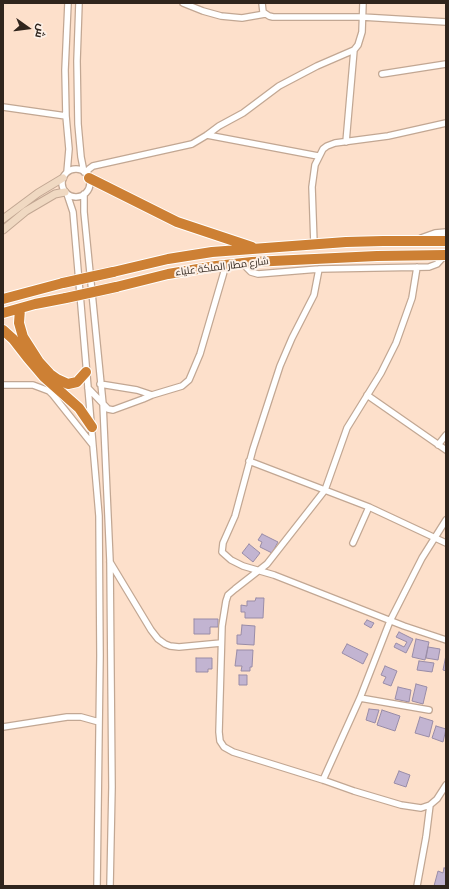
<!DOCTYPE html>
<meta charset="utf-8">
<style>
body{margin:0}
#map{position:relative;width:449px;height:889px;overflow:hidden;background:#fde0cb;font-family:"Fira Sans Condensed",Cairo,sans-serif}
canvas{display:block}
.frame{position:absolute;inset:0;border:4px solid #30251d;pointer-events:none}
.north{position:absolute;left:8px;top:8px;width:40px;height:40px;-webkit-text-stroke:3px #fdf1e8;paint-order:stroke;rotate:104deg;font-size:11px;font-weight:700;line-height:16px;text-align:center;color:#30251d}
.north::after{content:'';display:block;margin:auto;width:14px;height:18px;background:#30251d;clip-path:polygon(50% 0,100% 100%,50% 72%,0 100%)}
</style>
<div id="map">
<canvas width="449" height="889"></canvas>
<div class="frame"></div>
<div class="north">ش</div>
</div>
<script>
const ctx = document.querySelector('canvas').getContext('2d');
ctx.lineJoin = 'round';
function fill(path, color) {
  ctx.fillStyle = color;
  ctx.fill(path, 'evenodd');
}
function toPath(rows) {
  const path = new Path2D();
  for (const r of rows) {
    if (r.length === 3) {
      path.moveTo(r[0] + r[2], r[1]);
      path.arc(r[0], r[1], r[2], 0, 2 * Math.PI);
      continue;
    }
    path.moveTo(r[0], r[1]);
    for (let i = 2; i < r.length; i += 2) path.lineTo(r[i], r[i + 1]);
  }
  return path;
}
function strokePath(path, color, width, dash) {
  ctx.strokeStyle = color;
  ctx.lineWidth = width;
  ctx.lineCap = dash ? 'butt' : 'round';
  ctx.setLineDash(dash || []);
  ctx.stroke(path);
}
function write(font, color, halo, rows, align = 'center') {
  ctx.font = font + ' "Fira Sans Condensed",Cairo,sans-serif';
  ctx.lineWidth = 4;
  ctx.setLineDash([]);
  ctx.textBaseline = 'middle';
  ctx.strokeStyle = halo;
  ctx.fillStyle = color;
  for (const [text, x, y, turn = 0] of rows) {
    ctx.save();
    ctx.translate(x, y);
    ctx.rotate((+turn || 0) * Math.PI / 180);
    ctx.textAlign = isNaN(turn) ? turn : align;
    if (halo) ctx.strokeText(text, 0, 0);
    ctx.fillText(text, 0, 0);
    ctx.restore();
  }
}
const building = toPath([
 [262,534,278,542,272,553,260,547,262,542,258,540,262,534],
 [249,544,260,553,253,562,242,553,249,544],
 [256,598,264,598,263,618,245,618,245,612,241,612,241,605,247,606,247,601,255,601,256,598],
 [194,619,218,619,218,627,210,627,210,634,194,634,194,619],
 [367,620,374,623,371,628,364,624,367,620],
 [242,625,255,626,254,645,237,644,237,635,241,635,242,625],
 [399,632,413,639,406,653,394,647,396,643,404,647,407,642,396,637,399,632],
 [416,639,429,642,425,660,412,657,416,639],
 [347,644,368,654,363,664,342,653,347,644],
 [428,647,440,649,438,660,426,658,428,647],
 [237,650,253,650,252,667,250,667,250,671,241,671,242,666,235,666,237,650],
 [446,655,446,671,443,670,446,655],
 [196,658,212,658,212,669,208,669,208,672,196,672,196,658],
 [419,661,434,663,432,672,417,670,419,661],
 [385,666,397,671,391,686,383,683,386,677,381,675,385,666],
 [239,675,247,675,247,685,239,685,239,675],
 [416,684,427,687,423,704,412,701,416,684],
 [398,687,411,690,409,702,395,699,398,687],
 [369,709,379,710,375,723,366,720,369,709],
 [382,710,400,716,395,731,377,725,382,710],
 [420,717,433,721,429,737,415,733,420,717],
 [436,726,446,729,443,742,432,738,436,726],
 [399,771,410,775,406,787,394,783,399,771],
 [444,868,446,868,446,886,434,886,438,871,443,873,444,868]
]);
const street = toPath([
 [79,3,77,61,78,124,81,157,84,172],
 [183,3,203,11,221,16,242,18,265,14],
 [262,3,263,12,269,16,273,17,362,17,446,22],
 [382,74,446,64],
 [3,107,66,116],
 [207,135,318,156],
 [346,142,354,50,358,45,362,32,363,3],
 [76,183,14],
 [67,172,69,149,66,116,65,70,68,3],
 [86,173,89,169,93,166,192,144,207,135,219,126,243,113,279,86,317,66,354,50],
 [67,194,73,212,99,516,100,656,97,886],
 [84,194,84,212,103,404,110,561,112,787,110,886],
 [421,238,435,233,446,232],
 [314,244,312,187,315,165,323,149,327,146,335,143,388,136,446,123],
 [242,263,251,272,258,274,319,269,429,267,437,264,445,255],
 [417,267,412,298,396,343,381,373,347,428,325,490,267,564,235,589,228,595,226,601,222,626,219,732,220,741,224,747,233,752,323,780,354,791,401,805,421,808,430,805,437,799,446,785],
 [319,269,314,295,292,338,280,366,253,449,235,516,223,543,222,552,231,560,243,566,274,575,404,626,446,640],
 [100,384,137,390,152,395],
 [3,385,33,385,49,391,53,395,92,444],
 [88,388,108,409,113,410,143,399,152,395,182,386,189,380,192,373,200,354,226,265],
 [367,395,446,450],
 [438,445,446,435],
 [249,461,369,507,446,543],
 [353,543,369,507],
 [110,562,151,630,158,639,165,644,170,646,179,647,221,643],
 [360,698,429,710],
 [3,727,67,717,81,717,99,722],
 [323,780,360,698,390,621,422,558,446,520],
 [417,886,426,837,430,805]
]);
const secondary = toPath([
 [3,219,38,193,63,178],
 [3,230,26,211,55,194,65,192]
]);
const highway = toPath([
 [89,178,177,222,252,247],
 [113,272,168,259,212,252,346,242,383,241,446,241],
 [116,287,168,274,216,266,252,262,377,256,446,255],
 [3,299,63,283],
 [20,309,19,323,23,337,39,362,50,374,57,379,68,384,77,382,86,372],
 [3,313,35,304,66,298],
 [3,330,13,339,27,357,44,377,79,408,92,427]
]);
const highwayBridge = toPath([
 [63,283,113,272],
 [66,298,116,287]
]);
const streetNames = [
 ["شارع مطار الملكة علياء",222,267,-7]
];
fill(building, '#c2b4d1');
strokePath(building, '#998ca7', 1);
strokePath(street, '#c2a793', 8);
strokePath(secondary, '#c2a793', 9);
strokePath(highway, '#fff', 12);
strokePath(street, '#fff', 5.5);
strokePath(secondary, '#f0d9c2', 7);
strokePath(highway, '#cd8034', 10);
strokePath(highwayBridge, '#fff', 12, []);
strokePath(highwayBridge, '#cd8034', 10);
write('10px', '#30251d', '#fdf1e8', streetNames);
</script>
